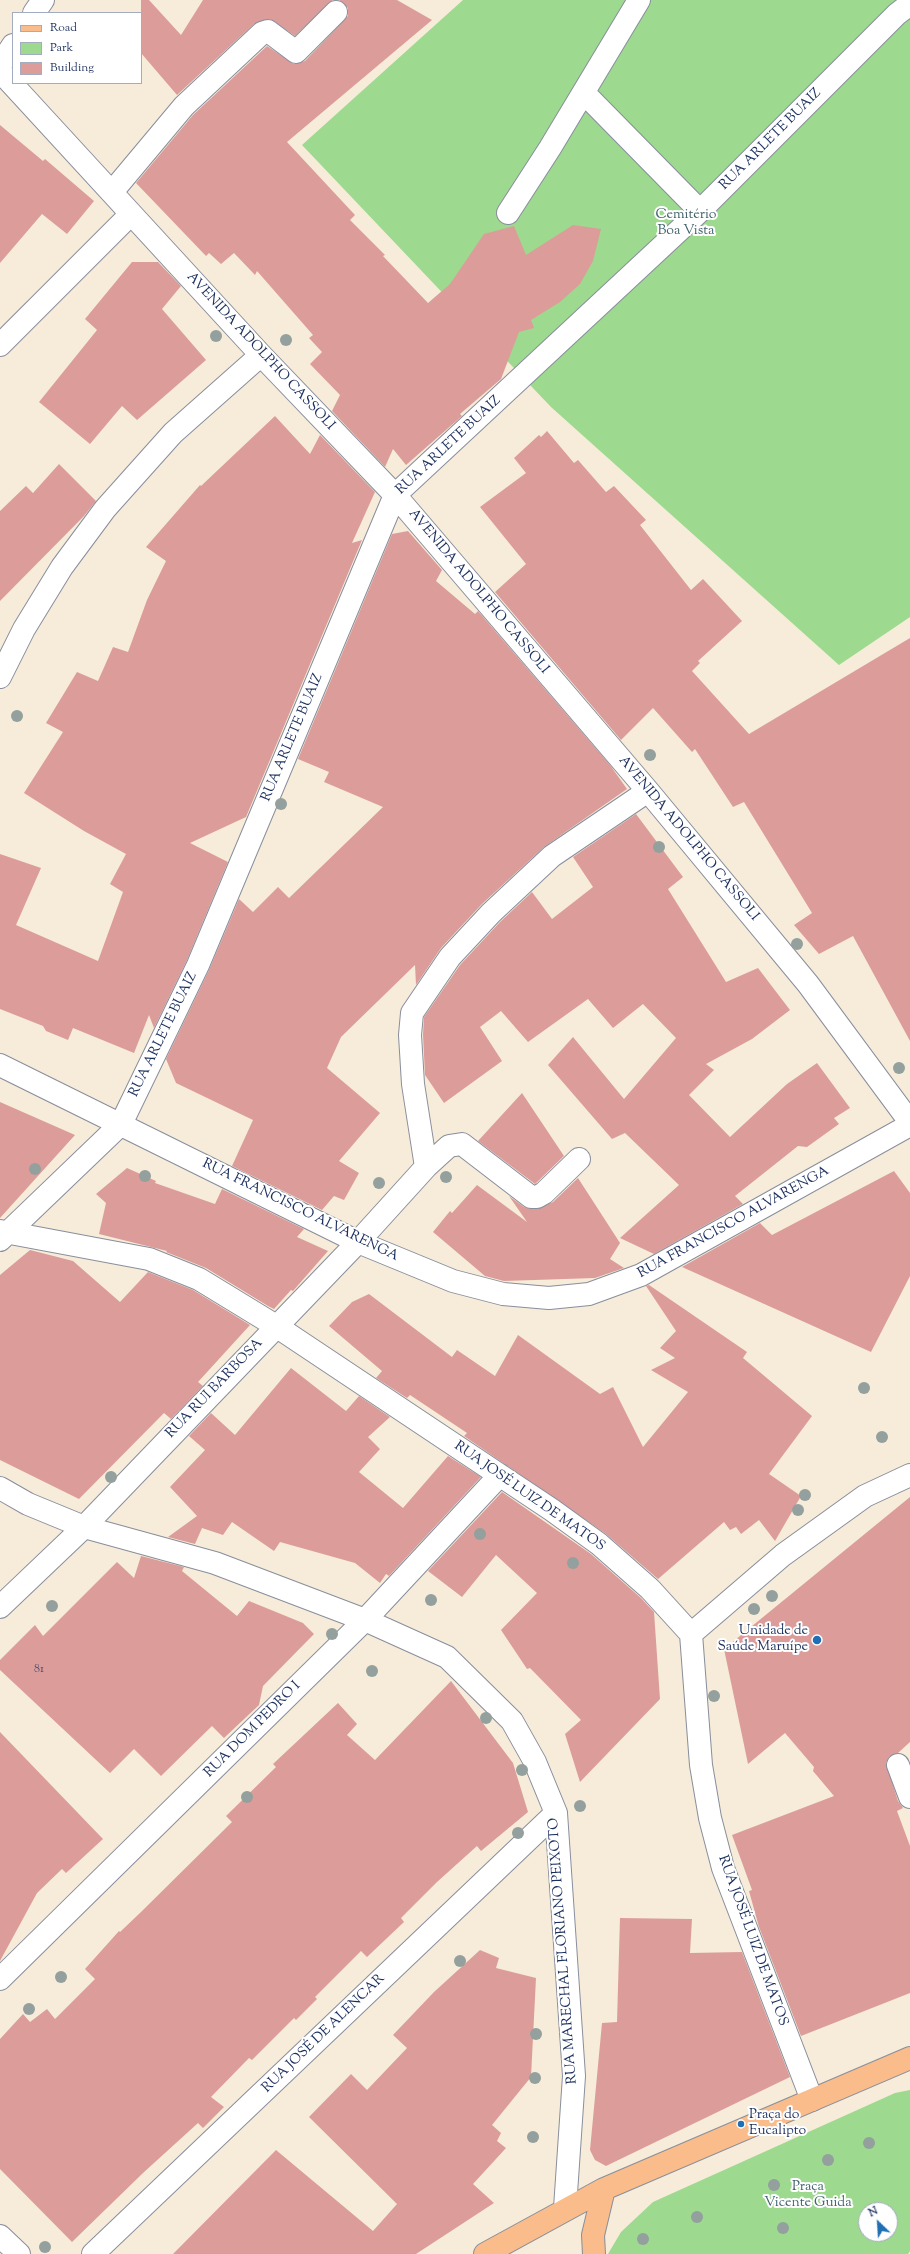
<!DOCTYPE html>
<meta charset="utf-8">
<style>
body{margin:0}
#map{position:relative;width:910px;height:2254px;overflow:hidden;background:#f6ecd9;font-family:"Sorts Mill Goudy",serif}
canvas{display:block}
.legend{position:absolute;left:12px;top:12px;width:130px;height:72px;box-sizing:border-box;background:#fff;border:1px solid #a4acbf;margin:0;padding:5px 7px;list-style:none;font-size:12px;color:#1b2f5e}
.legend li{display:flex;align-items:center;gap:8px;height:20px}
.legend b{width:20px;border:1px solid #a4acbf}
.north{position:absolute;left:858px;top:2202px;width:40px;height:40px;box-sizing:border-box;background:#fff;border:1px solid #a4acbf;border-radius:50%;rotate:335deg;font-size:11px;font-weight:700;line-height:16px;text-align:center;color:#1b2f5e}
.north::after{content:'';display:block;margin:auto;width:14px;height:18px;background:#1f6fb2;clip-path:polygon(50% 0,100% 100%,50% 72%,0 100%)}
</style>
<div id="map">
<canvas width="910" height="2254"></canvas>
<ul class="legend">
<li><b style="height:5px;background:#f9bc8a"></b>Road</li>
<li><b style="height:11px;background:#9dd98e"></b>Park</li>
<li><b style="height:11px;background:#dc9d9a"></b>Building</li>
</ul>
<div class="north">N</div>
</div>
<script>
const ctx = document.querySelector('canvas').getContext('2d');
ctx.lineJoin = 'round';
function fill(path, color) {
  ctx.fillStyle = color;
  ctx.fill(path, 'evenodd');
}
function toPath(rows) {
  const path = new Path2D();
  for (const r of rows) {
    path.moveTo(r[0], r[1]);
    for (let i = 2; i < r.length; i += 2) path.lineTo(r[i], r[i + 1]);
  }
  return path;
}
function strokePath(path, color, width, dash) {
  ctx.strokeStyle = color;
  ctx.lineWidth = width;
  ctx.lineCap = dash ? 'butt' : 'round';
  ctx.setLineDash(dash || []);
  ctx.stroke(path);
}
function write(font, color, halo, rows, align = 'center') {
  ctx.font = font + ' "Sorts Mill Goudy",serif';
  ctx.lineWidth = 4;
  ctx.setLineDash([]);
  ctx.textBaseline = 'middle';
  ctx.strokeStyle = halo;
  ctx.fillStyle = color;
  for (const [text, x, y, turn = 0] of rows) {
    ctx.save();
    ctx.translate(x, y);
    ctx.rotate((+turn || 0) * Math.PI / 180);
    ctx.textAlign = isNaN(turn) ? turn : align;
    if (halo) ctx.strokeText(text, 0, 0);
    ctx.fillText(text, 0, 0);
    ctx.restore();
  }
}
const green = toPath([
 [463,0,910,0,910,617,839,665,551,407,302,145],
 [910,2090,910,2251,908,2254,608,2254,621,2232,653,2202,895,2093],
 [866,2210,890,2210,890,2234,866,2234]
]);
const building = toPath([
 [141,0,149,0,181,35,203,0,333,0,295,36,270,19,254,24,177,95,141,53],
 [339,0,397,0,432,20,287,142,355,215,350,220,385,255,383,256,428,303,450,284,484,234,514,226,526,255,573,225,601,229,593,261,580,284,560,302,531,320,534,328,519,332,501,379,460,414,462,416,406,465,393,449,385,467,332,411,340,395,310,364,322,352,309,338,313,335,257,271,255,275,234,253,221,264,209,253,206,256,136,183,193,115,267,46,294,64,305,61,348,16,348,8],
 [0,125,43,161,45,159,94,201,67,234,42,214,0,263],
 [132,262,158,262,181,286,162,309,206,360,137,420,122,406,90,444,39,402,97,330,85,319],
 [275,416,310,454,320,435,375,492,352,543,362,540,246,817,190,843,228,862,187,960,154,1028,149,1015,134,1053,73,1028,68,1040,46,1031,43,1026,0,1009,0,854,41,868,16,925,98,961,123,892,110,884,126,854,84,831,24,793,63,732,46,723,77,672,98,681,113,647,128,652,147,600,166,561,146,547,200,485,201,486],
 [547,431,574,463,578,460,606,492,614,486,646,520,640,525,691,590,703,579,742,621,698,661,700,663,692,671,749,734,910,638,910,1041,853,936,819,954,794,925,812,913,744,802,733,807,695,749,692,752,653,708,621,740,495,592,526,564,480,507,526,473,514,458,539,435,541,437],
 [59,464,96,501,84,516,0,601,0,511,26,486,33,493],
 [408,531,442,570,436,581,475,614,478,611,610,765,627,789,544,847,482,904,441,948,416,985,415,965,341,1037,327,1068,380,1113,339,1161,359,1173,344,1200,334,1196,322,1210,232,1166,253,1120,176,1083,166,1059,209,970,239,899,253,912,278,887,289,898,383,807,324,782,329,772,298,759,392,534],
 [636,814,683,877,668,889,726,982,758,968,790,1010,752,1039,706,1064,714,1070,689,1095,730,1137,787,1084,817,1063,850,1108,834,1118,839,1124,807,1147,798,1146,735,1196,743,1204,654,1254,620,1238,679,1185,625,1133,612,1139,548,1065,573,1037,624,1099,676,1038,643,1004,613,1028,588,999,528,1042,501,1011,480,1027,502,1061,444,1103,425,1075,423,1035,424,1017,460,965,500,922,532,892,552,919,593,887,573,857],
 [522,1093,564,1156,535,1184,478,1141],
 [0,1102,75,1135,0,1218],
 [127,1168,156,1181,155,1183,215,1204,222,1189,304,1229,297,1237,328,1251,293,1291,291,1290,274,1309,268,1306,206,1268,166,1252,167,1251,99,1234,106,1203,96,1194],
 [894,1171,910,1193,910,1276,871,1352,682,1267,760,1223,772,1235],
 [578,1178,620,1243,610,1259,624,1268,595,1278,504,1281,485,1276,433,1232,450,1211,452,1213,477,1185,527,1222,509,1196,524,1207,537,1209,553,1202],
 [30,1250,73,1261,120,1302,148,1272,193,1290,250,1325,198,1382,203,1386,171,1419,164,1413,79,1499,0,1460,0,1275],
 [649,1285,747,1352,743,1358,812,1416,769,1474,801,1496,775,1541,759,1520,741,1534,736,1527,730,1530,724,1522,658,1579,606,1534,464,1436,467,1433,410,1395,407,1398,376,1378,382,1371,329,1326,352,1302,369,1294,452,1357,457,1350,495,1376,518,1335,600,1394,613,1387,643,1447,688,1392,651,1370,675,1358,660,1348,676,1331,646,1286],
 [291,1368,346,1411,359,1396,390,1417,368,1437,380,1449,359,1472,403,1508,448,1456,481,1477,389,1576,386,1574,380,1583,355,1563,280,1542,274,1551,232,1522,223,1535,202,1528,195,1544,168,1537,197,1516,170,1487,205,1450,189,1436,211,1413,235,1435],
 [502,1492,591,1554,641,1598,654,1612,660,1699,580,1782,565,1734,581,1720,530,1668,527,1669,501,1630,537,1593,496,1555,462,1597,428,1571],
 [910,1497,910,1742,898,1753,889,1757,886,1763,898,1801,903,1808,897,1811,910,1846,910,1993,801,2036,759,1927,749,1891,752,1890,732,1835,834,1796,813,1771,814,1767,785,1733,748,1764,724,1649],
 [141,1556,184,1567,182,1571,237,1616,249,1601,303,1623,314,1634,263,1686,259,1705,224,1738,212,1726,161,1776,134,1749,110,1773,0,1670,0,1660,35,1625,43,1636,117,1562,134,1578],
 [451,1681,513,1763,528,1812,481,1851,477,1846,437,1882,401,1918,404,1922,367,1957,361,1951,315,1997,317,1999,296,2020,294,2018,252,2060,249,2058,211,2097,224,2107,203,2128,198,2123,143,2173,72,2242,0,2169,0,2039,23,2014,30,2022,47,2009,55,2019,95,1979,85,1969,119,1931,120,1932,141,1912,232,1822,226,1816,276,1767,273,1764,338,1703,357,1724,347,1735,375,1760],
 [0,1732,103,1839,66,1873,62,1869,37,1893,0,1961],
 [620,1918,692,1919,690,1953,742,1952,790,2077,606,2166,595,2160,590,2150,602,2023,617,2022],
 [480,1950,499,1958,496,1968,536,1978,531,2077,492,2125,501,2133,497,2141,506,2148,473,2184,494,2203,416,2254,173,2254,276,2150,373,2231,397,2204,309,2117,351,2074,367,2090,407,2048,393,2035,434,1992]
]);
const minor = toPath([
 [34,13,43,0],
 [0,65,13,45],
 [0,71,261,355,395,495,648,791,808,984,910,1122],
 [584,93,700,211],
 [112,192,184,106,262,33,268,31,296,52,336,12],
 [508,213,550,148,639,0],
 [0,345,131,214],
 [0,677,24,629,62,567,105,509,173,433,261,355],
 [0,1065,358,1242,453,1281,503,1294,549,1298,589,1294,641,1275,910,1125],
 [426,1167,413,1084,410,1035,412,1013,450,957,491,913,552,856,648,791],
 [0,1231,149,1259,199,1279,276,1326,552,1510,599,1544,650,1589,691,1634,701,1765,710,1818,723,1868,812,2100],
 [0,1240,121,1124,198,965,395,495,700,211,897,14,910,4],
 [0,1488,28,1504,84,1527,215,1563,365,1620,447,1657,512,1721,535,1762,556,1813,574,2076,565,2208],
 [0,1607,84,1527,358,1242,426,1167,449,1146,462,1144,531,1197,537,1197,544,1193,579,1159],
 [691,1634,783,1555,865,1496,910,1475],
 [898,1765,910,1797],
 [0,1979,365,1620,500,1475],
 [0,2236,19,2254],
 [93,2254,556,1813]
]);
const major = toPath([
 [485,2254,604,2189,910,2058],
 [594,2254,593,2235,604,2189]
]);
const trees = [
 [216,336],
 [286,340],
 [17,716],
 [650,755],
 [281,804],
 [659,847],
 [797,944],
 [899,1068],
 [35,1169],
 [145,1176],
 [446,1177],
 [379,1183],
 [864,1388],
 [882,1437],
 [111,1477],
 [805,1495],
 [798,1510],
 [480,1534],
 [573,1563],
 [772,1596],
 [431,1600],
 [52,1606],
 [754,1609],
 [332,1634],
 [372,1671],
 [714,1696],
 [486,1718],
 [522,1770],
 [247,1797],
 [580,1806],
 [518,1833],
 [460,1961],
 [61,1977],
 [29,2009],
 [536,2034],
 [535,2078],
 [533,2137],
 [869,2143],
 [828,2160],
 [774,2185],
 [697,2217],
 [783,2228],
 [643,2239],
 [45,2247]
];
const markers = [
 [817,1640,5,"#1f6fb2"],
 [741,2124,4,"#1f6fb2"]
];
const numberNames = [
 ["81",39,1670]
];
const streetNames = [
 ["RUA ARLETE BUAIZ",771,140,-45],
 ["AVENIDA ADOLPHO CASSOLI",260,352,47],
 ["RUA ARLETE BUAIZ",449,446,-43],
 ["AVENIDA ADOLPHO CASSOLI",478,592,50],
 ["RUA ARLETE BUAIZ",293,738,-67],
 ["AVENIDA ADOLPHO CASSOLI",688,839,50],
 ["RUA ARLETE BUAIZ",164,1035,-64],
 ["RUA FRANCISCO ALVARENGA",300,1211,26],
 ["RUA FRANCISCO ALVARENGA",734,1223,-29],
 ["RUA RUI BARBOSA",215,1389,-46],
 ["RUA JOSÉ LUIZ DE MATOS",529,1497,35],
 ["RUA DOM PEDRO I",253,1730,-45],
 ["RUA JOSÉ LUIZ DE MATOS",752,1941,70],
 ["RUA MARECHAL FLORIANO PEIXOTO",564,1951,-94],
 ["RUA JOSÉ DE ALENCAR",324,2034,-44]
];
const parkNames = [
 ["Cemitério",686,216],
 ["Boa Vista",686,232],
 ["Praça",808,2188],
 ["Vicente Guida",808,2204]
];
const poiNames = [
 ["Unidade de",808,1632],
 ["Saúde Maruípe",808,1648],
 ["Praça do",749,2116,"left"],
 ["Eucalipto",749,2132,"left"]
];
fill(green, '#9dd98e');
fill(building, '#dc9d9a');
strokePath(minor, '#888e9c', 24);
strokePath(major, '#888e9c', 24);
strokePath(minor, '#fff', 22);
strokePath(major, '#f9bc8a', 22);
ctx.fillStyle = '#93a09d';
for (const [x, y] of trees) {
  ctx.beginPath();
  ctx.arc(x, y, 6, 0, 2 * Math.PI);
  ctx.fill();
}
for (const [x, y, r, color] of markers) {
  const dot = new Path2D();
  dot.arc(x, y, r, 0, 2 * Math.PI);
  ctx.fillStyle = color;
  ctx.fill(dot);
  strokePath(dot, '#fff', 1.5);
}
write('12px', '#4b4a6d', null, numberNames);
write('14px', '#1b2f5e', '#fff', streetNames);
write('14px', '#42626c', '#fff', parkNames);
write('14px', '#1b2f5e', '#fff', poiNames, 'right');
</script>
